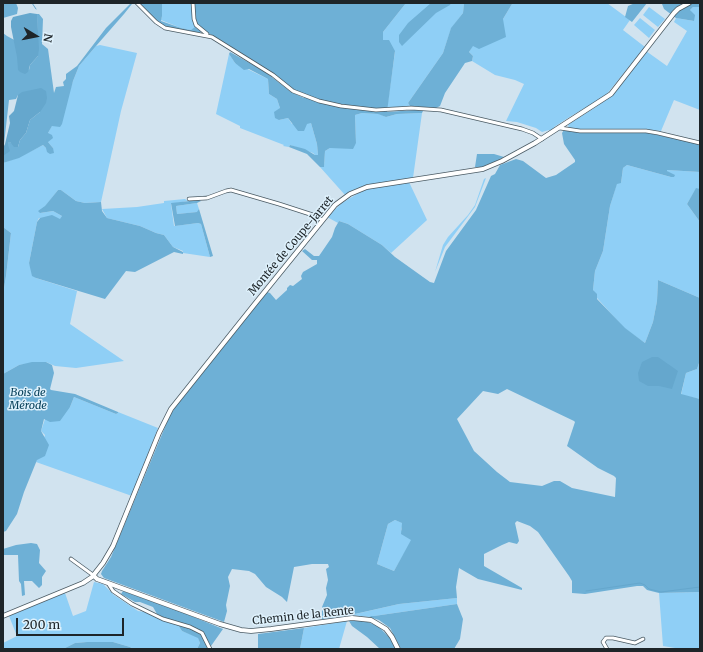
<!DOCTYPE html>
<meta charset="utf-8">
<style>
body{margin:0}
#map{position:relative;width:703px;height:652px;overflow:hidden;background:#d1e3ef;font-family:Merriweather,serif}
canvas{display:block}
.frame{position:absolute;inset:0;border:4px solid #1e2529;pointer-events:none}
.north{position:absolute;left:16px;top:16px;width:40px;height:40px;-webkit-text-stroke:3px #def1fc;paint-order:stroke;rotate:100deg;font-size:11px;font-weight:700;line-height:16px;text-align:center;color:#1e2529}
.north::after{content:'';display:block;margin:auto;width:14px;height:18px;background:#1e2529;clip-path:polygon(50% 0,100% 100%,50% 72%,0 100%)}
.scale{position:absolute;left:16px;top:618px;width:108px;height:18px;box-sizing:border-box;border:2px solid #1e2529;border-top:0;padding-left:5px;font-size:12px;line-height:14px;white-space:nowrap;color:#1e2529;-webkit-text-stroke:3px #def1fc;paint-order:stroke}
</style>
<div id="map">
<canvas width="703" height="652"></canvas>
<div class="frame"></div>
<div class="north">N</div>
<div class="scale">200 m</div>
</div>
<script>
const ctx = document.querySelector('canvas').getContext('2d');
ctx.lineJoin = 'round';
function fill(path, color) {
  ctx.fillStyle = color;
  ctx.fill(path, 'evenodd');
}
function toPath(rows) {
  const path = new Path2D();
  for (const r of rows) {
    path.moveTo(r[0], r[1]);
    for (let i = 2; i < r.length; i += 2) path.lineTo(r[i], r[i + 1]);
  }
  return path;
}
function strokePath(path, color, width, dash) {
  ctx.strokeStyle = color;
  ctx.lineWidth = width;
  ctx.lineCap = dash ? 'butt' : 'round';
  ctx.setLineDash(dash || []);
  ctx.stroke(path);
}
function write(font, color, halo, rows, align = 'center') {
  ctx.font = font + ' Merriweather,serif';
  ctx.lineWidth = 3;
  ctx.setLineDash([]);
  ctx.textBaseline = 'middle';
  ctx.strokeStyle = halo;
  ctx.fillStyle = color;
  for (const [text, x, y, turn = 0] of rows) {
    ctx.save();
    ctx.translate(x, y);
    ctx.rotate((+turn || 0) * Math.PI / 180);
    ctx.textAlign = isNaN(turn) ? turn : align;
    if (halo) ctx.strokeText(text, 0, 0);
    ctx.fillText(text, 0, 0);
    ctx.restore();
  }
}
const green = toPath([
 [162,3,192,3,193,19,196,28,191,30,181,28,161,20,162,16],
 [406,3,464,3,463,13,451,29,443,53,408,103,410,106,387,108,395,52,383,40,383,32],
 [513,3,607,3,630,20,623,30,645,47,606,95,590,106,588,106,568,118,554,127,555,128,550,131,549,130,542,132,536,128,517,122,506,121,524,84,515,80,495,75,472,61,473,56,469,52,473,45,503,19,512,4],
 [649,7,665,19,658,27,643,15],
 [693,7,700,7,700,110,674,100,661,131,642,129,583,130,569,128,568,126,569,124,596,107,610,96,646,51,667,66,687,31,674,22,676,18,694,21,690,10],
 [640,18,655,30,649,38,634,25],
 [100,45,137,53,121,111,101,202,85,203,76,201,61,190,58,190,40,213,53,211,62,216,61,219,39,218,37,222,29,263,36,278,77,291,70,324,124,361,76,368,55,366,46,362,19,365,3,374,3,336,4,333,3,289,4,288,6,276,11,233,3,227,3,163,19,157,43,145,46,148,53,148,48,142,48,133,69,93,73,81,79,66,96,46],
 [229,54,235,63,268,79,269,94,277,99,280,108,279,120,288,118,292,124,311,123,317,144,318,155,316,156,313,153,290,145,289,147,283,146,284,145,240,128,240,126,216,114],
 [362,113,379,114,386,117,397,114,422,113,413,178,369,185,356,189,345,195,320,167,324,166,325,151,330,148,356,143,355,115],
 [627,165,671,177,667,171,667,170,700,172,700,189,696,189,687,204,700,222,700,298,658,280,657,301,653,322,645,343,625,329,597,298,593,290,595,271,603,251,610,206,617,183,621,183,623,168],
 [486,178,475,207,445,247,435,272,443,245,448,237,468,215,475,205,484,179],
 [409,182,427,220,391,253,382,245,348,224,339,221,338,223,327,217,342,203,362,191,370,188],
 [185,199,188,201,171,204,174,226,198,223,201,224,210,257,183,253,183,251,173,247,164,235,156,233,140,226,107,218,102,209,137,207,164,203,164,201],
 [197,203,199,209,198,212,177,214,176,206],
 [700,360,700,399,681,395,686,373,697,369],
 [74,397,116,414,118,413,118,412,158,428,132,496,36,462,45,435,41,431,45,419,70,407],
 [395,520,403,523,401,530,412,540,394,571,377,564,388,524],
 [94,582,103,584,114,595,138,611,144,612,167,622,178,625,182,631,198,637,200,643,197,649,133,649,130,647,113,642,87,642,75,643,63,649,3,649,3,643,17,636,9,616,65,593,73,616,86,611],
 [700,592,700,649,681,649,663,646,659,593],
 [457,598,457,604,374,616,371,616,369,617,351,615,399,604],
 [347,621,339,649,300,649,304,628]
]);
const forest = toPath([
 [3,3,16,3,18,8,17,14,3,18],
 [131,3,132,4,124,14,96,46,79,66,73,81,62,124,60,127,52,126,48,133,52,135,53,138,48,142,53,148,54,153,50,154,47,152,46,148,43,145,19,158,3,163,3,33,7,36,18,42,29,70,30,65,38,56,37,14,39,14,43,19,42,44,48,49,54,93,56,87,64,86,63,82,66,79,66,74,77,66,106,28],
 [18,95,40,112,30,120,26,133,20,140,18,147,10,142,9,142,3,153,9,100,16,99],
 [139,3,162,3,162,16,161,21,181,28,191,30,195,27,201,31,200,33,166,27,158,22],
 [194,3,406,3,383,32,383,40,389,40,395,51,387,112,415,110,423,111,422,113,397,114,386,117,378,114,362,113,355,115,356,143,353,149,330,148,325,151,324,167,320,167,307,154,289,147,290,145,305,149,315,155,318,155,317,144,311,123,307,124,304,131,298,131,288,118,279,120,275,118,274,112,280,108,277,99,269,94,268,79,249,69,244,70,235,63,229,54,230,52,264,71,291,92,304,98,303,95,296,91,266,69,202,29,197,25,196,21],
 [431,3,451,3,450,5,436,13,402,46,399,42,399,35,408,23],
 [464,3,513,3,512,4,503,19,506,37,479,49,473,46,469,52,473,56,472,61,465,63,445,93,440,106,436,108,410,106,408,103,443,53,451,28,463,13],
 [635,3,647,3,632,22,625,17,628,6],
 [663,3,700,3,700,7,693,7,690,10,695,15,694,21,676,18,664,9,662,4],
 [564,130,581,133,633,132,648,133,700,144,700,172,667,170,667,171,675,175,674,177,671,177,627,165,623,168,621,183,617,184,610,206,603,251,595,271,593,290,597,294,597,299,625,328,645,343,653,322,657,301,658,280,700,298,700,360,697,369,686,373,681,394,700,399,700,592,659,593,647,590,643,586,637,586,585,594,572,593,572,581,569,576,538,532,530,526,517,521,515,523,519,541,517,544,509,542,502,545,484,554,484,566,522,588,522,590,478,579,459,568,456,587,457,598,399,604,346,616,322,619,322,607,327,595,326,588,328,580,326,569,329,567,328,564,312,564,294,567,287,602,282,597,266,587,255,574,249,571,232,569,228,577,230,586,226,605,227,611,224,622,104,578,101,574,102,571,111,557,170,415,177,405,267,292,270,293,276,300,287,290,287,288,290,285,293,286,302,279,301,276,303,272,317,264,317,260,312,260,302,251,305,249,314,256,319,256,332,237,335,228,339,221,348,224,382,245,395,257,430,282,434,283,446,251,476,210,491,176,495,174,500,165,516,159,523,161,546,178,556,175,575,162,575,160,564,144,562,133],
 [507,389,574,421,575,422,567,446,598,468,614,476,616,478,615,497,572,488,560,481,554,481,542,486,510,482,497,472,474,451,457,419,483,391,498,394],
 [395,520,402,523,401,534,411,540,394,571,377,564,388,524],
 [477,154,494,154,504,157,495,162,486,165,485,167,475,167],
 [696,188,700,189,700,222,687,204],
 [58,190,61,190,76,201,85,203,101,202,102,211,107,218,140,226,156,233,164,235,173,247,183,252,183,254,174,252,135,272,126,271,105,299,36,278,32,276,29,263,37,222,40,218,52,215,60,219,62,216,53,211,40,213,38,211,45,206],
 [199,200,201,201,197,203,176,206,177,214,197,212,199,209,213,256,210,257,201,224,198,223,175,226,171,203],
 [3,227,11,233,6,276,4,288,3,289],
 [32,362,46,362,52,365,54,373,50,389,51,390,75,394,118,412,118,413,116,414,74,397,70,407,60,421,50,422,44,419,41,431,49,445,45,456,37,460,24,492,17,514,6,531,3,532,3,374,19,365],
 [31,543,37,544,40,550,39,563,46,571,42,577,42,585,39,588,32,581,24,581,25,595,22,596,21,584,19,581,18,555,3,555,3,549,16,545],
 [123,591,184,613,223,629,211,646,205,636,202,632,190,625,167,619,157,614,153,607,140,602,135,602,121,594],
 [457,604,463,619,460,639,454,649,401,649,390,628,379,620,369,617,371,616,374,616],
 [349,621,365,621,378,626,391,639,396,649,380,649,367,637,352,626],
 [178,625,189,628,202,635,208,649,197,649,200,643,198,638,182,631],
 [304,628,300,649,258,649,258,634],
 [87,642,113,642,130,647,133,649,63,649,75,643]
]);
const water = toPath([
 [30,13,37,14,39,49,38,56,30,65,28,72,25,74,20,72,18,70,17,57,11,27,11,21,13,17],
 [41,88,46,91,47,98,46,103,40,112,30,120,26,133,20,140,18,147,14,147,10,142,9,142,8,145,10,151,3,156,3,148,5,144,10,123,9,116,14,111,18,95,22,92],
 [652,357,658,357,678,371,672,389,659,386,648,386,639,381,638,373,642,362]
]);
const stream = toPath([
 [32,3,36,9],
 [586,591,640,583,645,585,649,589,661,592,700,587]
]);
const street = toPath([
 [137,3,156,22,165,28,212,37,273,75,293,91,319,101,341,106,376,110,411,108,441,110,522,129,533,133,542,139],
 [193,3,194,19,196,25,207,34],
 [560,128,580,131,646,131,658,133,700,143],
 [189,199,207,198,226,191,231,190,279,204,316,216,322,220],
 [71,559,93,575],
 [108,583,113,591,132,604,163,619,190,627,202,633,210,649],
 [607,649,603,642,606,638,613,638,635,643,643,639]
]);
const secondary = toPath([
 [93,575,97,579,108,583,220,624,241,630,251,631,271,629,352,618,371,620,386,629,392,637,398,649],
 [3,616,83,583,92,577,103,563,113,546,159,433,171,409,254,305,335,205,350,194,367,187,483,169,502,161,535,143,611,94,674,13,678,9,689,3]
]);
const streetNames = [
 ["Montée de Coupe-Jarret",291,246,-50],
 ["Chemin de la Rente",303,616,-6]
];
const parkNames = [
 ["Bois de",28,393],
 ["Mérode",28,406]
];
fill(green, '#8fcff6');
fill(forest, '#6eb0d6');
fill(water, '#65a7cd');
strokePath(stream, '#65a7cd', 1);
strokePath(street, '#4b5b64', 4.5);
strokePath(secondary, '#4b5b64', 5.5);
strokePath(street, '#fff', 3);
strokePath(secondary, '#fff', 4);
write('11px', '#1e2529', '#def1fc', streetNames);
write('italic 11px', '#07405a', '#def1fc', parkNames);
</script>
